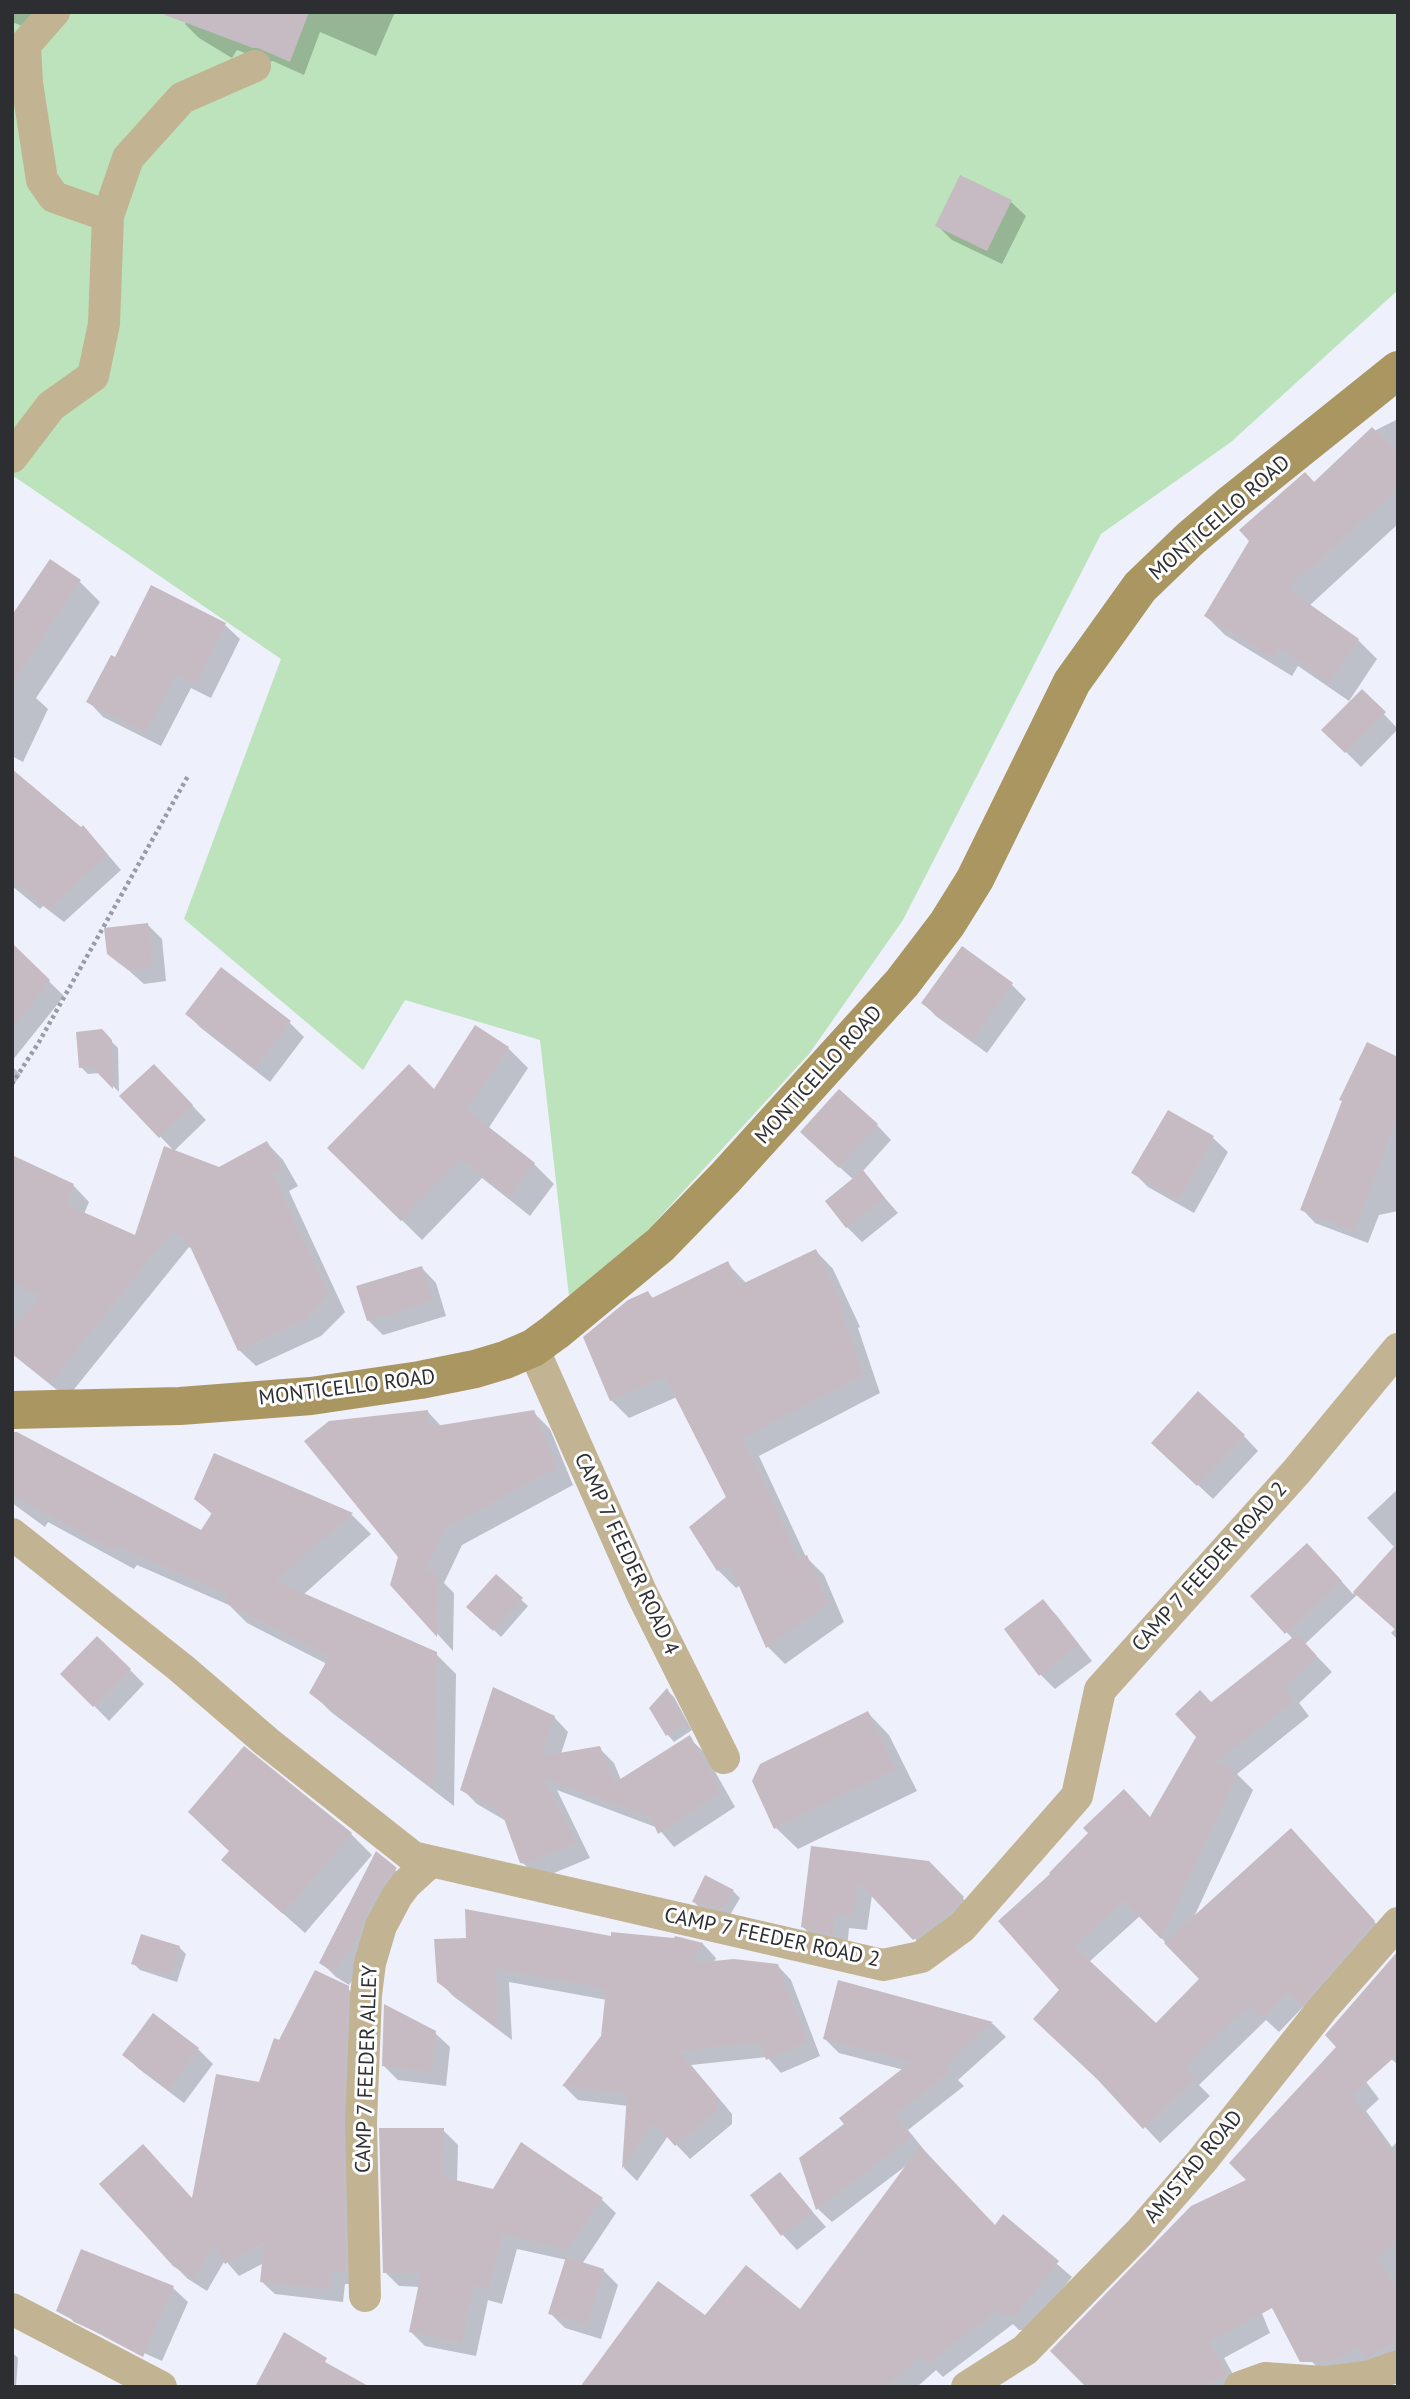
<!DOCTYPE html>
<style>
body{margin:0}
#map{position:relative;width:1410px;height:2399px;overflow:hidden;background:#eef0fc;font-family:"PT Sans",sans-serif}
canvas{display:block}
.frame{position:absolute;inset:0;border:14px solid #2d2e32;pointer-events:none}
</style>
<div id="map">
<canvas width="1410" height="2399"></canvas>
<div class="frame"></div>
</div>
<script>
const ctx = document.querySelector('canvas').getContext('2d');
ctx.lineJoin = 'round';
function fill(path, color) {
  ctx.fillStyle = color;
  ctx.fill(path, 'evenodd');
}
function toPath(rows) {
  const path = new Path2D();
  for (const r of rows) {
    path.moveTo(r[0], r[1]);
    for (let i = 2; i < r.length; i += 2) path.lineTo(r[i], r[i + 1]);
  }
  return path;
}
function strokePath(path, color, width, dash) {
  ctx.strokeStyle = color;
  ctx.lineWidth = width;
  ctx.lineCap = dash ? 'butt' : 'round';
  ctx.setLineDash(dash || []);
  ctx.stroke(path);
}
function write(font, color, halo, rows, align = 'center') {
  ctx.font = font + ' "PT Sans",sans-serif';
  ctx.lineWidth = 6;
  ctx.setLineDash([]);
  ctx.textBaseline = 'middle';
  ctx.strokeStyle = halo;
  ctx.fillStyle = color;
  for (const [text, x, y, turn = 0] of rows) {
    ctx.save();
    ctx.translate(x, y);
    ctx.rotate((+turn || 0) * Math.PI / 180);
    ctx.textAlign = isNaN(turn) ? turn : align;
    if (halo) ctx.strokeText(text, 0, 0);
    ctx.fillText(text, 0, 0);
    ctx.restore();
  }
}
const green = toPath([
 [12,12,1398,12,1398,290,1231,442,1101,534,903,920,809,1054,571,1314,540,1040,405,1000,363,1070,184,919,281,659,12,475]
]);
const shadow = toPath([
 [12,12,42,12,35,31,12,22],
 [181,12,395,12,376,56,320,32,304,75,273,61,268,62,237,50,232,58,199,38,185,24,189,18],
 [1011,202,1026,216,1002,264,952,240,937,225],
 [1398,419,1398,524,1309,606,1358,640,1377,659,1349,701,1298,666,1292,676,1225,635,1206,616,1315,484,1366,435],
 [50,561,80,582,100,602,36,698,48,709,23,762,12,756,12,618],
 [151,588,225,625,240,639,211,698,191,688,161,746,103,717,89,702,116,660],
 [1362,691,1398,729,1361,767,1324,730],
 [12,771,97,842,121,870,64,922,43,906,40,909,12,886],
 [147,924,162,939,166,981,144,984,109,953],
 [22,955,64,996,12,1061,12,964],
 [1011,984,1026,999,987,1053,937,1017,923,1003],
 [187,1014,290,1023,304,1037,270,1082,201,1028],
 [101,1031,118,1048,119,1092,100,1073,88,1074,81,1067],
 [508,1048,528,1068,488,1129,534,1164,554,1184,530,1216,482,1178,422,1240,329,1148,434,1092],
 [1398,1059,1398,1211,1379,1215,1368,1243,1315,1223,1302,1209],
 [12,1066,21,1075,12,1086],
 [168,1080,206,1120,174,1151,160,1136],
 [1168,1112,1213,1138,1228,1152,1194,1213,1148,1187,1134,1173],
 [877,1125,891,1140,862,1172,898,1213,862,1242,847,1227,854,1180,817,1147],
 [267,1143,283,1160,298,1186,289,1191,345,1312,321,1336,256,1366,239,1350,193,1249,189,1247,67,1398,12,1354,12,1157,73,1185,89,1202,84,1214,136,1237,220,1169],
 [816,1251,833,1269,860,1327,858,1328,880,1393,759,1456,806,1557,824,1575,844,1622,785,1664,768,1647,741,1585,736,1588,718,1570,728,1498,677,1397,629,1418,611,1400,648,1293,654,1299,728,1264,747,1284],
 [422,1268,436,1283,446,1316,383,1335,368,1320],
 [427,1411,442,1427,533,1412,550,1429,573,1485,462,1545,444,1583,454,1593,453,1651,392,1584,400,1557],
 [12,1433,202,1532,213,1515,196,1499,215,1455,352,1515,371,1534,303,1595,436,1654,456,1674,454,1806,331,1712,311,1692,327,1664,247,1623,229,1605,137,1565,134,1569,48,1522,45,1527,12,1503],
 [1244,1436,1258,1451,1213,1499,1168,1457],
 [1398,1489,1398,1640,1391,1633,1395,1629,1358,1594,1305,1644,1332,1672,1299,1703,1309,1716,1237,1774,1253,1790,1193,1919,1306,1846,1389,1938,1317,2021,1303,2007,1279,2032,1266,2020,1199,2085,1210,2096,1160,2143,1145,2127,1062,1990,1000,1921,1150,1819,1198,1736,1212,1704,1293,1639,1252,1596,1322,1560,1353,1594,1395,1548,1367,1518],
 [1140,1916,1201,1979,1156,2025,1089,1962],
 [496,1576,528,1606,501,1637,469,1606],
 [1043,1601,1057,1616,1092,1661,1055,1689,1041,1675],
 [98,1638,144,1684,109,1721,63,1674],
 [667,1690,674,1697,692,1730,674,1742,668,1735,652,1708],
 [868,1713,889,1735,917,1791,798,1849,776,1828],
 [554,1717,568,1732,561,1754,599,1748,614,1763,621,1780,689,1738,704,1752,735,1807,674,1847,658,1828,557,1790,590,1858,542,1878,537,1877,522,1862,506,1821,477,1804,462,1789],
 [351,1834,372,1855,305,1933,223,1860,231,1851],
 [812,1848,928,1862,977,1913,929,1953,872,1895,867,1930,849,1928,847,1948,817,1941,803,1927],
 [377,1854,410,1883,372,1953,349,1985,336,1977,321,1962],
 [733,1891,740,1898,730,1915,701,1909,694,1902],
 [613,1938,676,1938,703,1944,716,1958,714,1962,777,1965,791,1980,820,2056,781,2073,767,2057,691,2065,732,2114,732,2124,690,2159,668,2136,637,2181,624,2168,628,2106,578,2100,564,2086,603,2037,607,2000,509,1982,512,2040,453,1996,439,1981],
 [179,1947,186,1954,177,1982,140,1970,133,1963],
 [1398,1954,1398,2065,1365,2035],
 [840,1982,993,2024,1006,2037,958,2080,964,2086,908,2130,925,2151,995,2227,1003,2217,1072,2277,1030,2330,1019,2330,1013,2324,943,2377,936,2370,917,2387,583,2387,706,2317,801,2311,907,2165,832,2222,818,2209,846,2125,904,2070,839,2053,825,2039],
 [347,1988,361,2001,358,2284,345,2284,343,2302,275,2294,262,2282,264,2263,239,2276,225,2260,207,2291,188,2279,174,2265,193,2201,260,2084,280,2042],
 [153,2016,198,2049,213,2064,184,2103,139,2069,124,2055],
 [435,2033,450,2047,446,2086,398,2080,383,2065],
 [1352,2063,1379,2099,1366,2111,1392,2147,1398,2141,1398,2368,1328,2377,1312,2362,1277,2303,1261,2311,1270,2333,1224,2358,1240,2387,1088,2387,1249,2180],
 [443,2130,458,2145,457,2182,494,2191,601,2199,616,2213,582,2264,603,2270,618,2285,601,2339,565,2328,550,2313,567,2260,517,2249,502,2304,488,2300,476,2356,425,2346,411,2332,420,2287,399,2286,385,2272],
 [780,2175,826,2227,797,2250,783,2235,753,2196],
 [173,2288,188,2302,162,2361,74,2322,60,2307],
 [12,2352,18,2358,16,2387,12,2387]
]);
const building = toPath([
 [166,12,309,12,290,62,258,48,253,48,165,15],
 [960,175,1012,200,987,251,935,226],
 [1372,427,1398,453,1398,488,1288,589,1359,639,1329,683,1279,648,1273,658,1204,616,1249,541,1239,530,1305,472,1314,482],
 [50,559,81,580,12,684,12,615],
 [151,585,226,623,196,684,176,675,146,733,86,702,111,655,115,657],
 [1362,689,1386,712,1345,753,1321,730],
 [12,769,81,827,83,825,108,855,49,909,12,881],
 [148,923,152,967,128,970,107,954,104,928],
 [12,943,50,980,12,1028],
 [962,946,1013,983,972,1040,921,1003],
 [221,967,291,1021,255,1068,185,1014],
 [475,1025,509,1047,467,1110,535,1163,509,1197,461,1159,401,1221,327,1148,409,1064,434,1089],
 [102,1029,112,1040,113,1089,92,1067,79,1068,76,1032],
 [1367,1042,1398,1057,1398,1117,1354,1231,1300,1210,1342,1101,1339,1100],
 [154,1064,193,1105,159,1138,119,1096],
 [839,1089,878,1124,839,1168,800,1132],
 [1168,1110,1214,1136,1179,1200,1131,1173],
 [267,1141,282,1169,273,1174,329,1294,304,1320,238,1351,188,1242,172,1231,50,1383,12,1353,12,1330,40,1296,12,1283,12,1155,74,1184,65,1204,135,1235,164,1146,219,1167],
 [863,1170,885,1198,846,1228,825,1201],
 [816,1249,844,1309,841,1310,864,1375,743,1438,799,1559,807,1555,828,1604,766,1648,730,1565,717,1571,689,1527,726,1497,665,1377,610,1401,583,1337,628,1300,648,1291,652,1298,728,1261,740,1285],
 [422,1266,433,1301,367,1321,356,1286],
 [1198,1391,1245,1435,1197,1486,1151,1443],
 [428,1410,429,1427,534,1410,557,1468,445,1528,426,1569,438,1575,437,1637,390,1585,398,1557,304,1441,329,1421],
 [12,1432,17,1432,201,1530,212,1513,194,1499,214,1453,353,1513,276,1581,437,1652,434,1788,309,1693,329,1657,225,1603,228,1595,117,1546,114,1551,12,1495],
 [1398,1542,1398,1632,1353,1592],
 [1307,1543,1342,1581,1285,1634,1250,1596],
 [496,1574,523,1598,493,1631,466,1607],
 [1043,1599,1079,1645,1039,1676,1004,1629],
 [1297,1634,1317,1656,1284,1687,1294,1700,1216,1762,1238,1772,1161,1939,1124,1901,1074,1946,1156,2023,1199,1979,1164,1943,1291,1828,1375,1921,1301,2007,1288,1992,1262,2018,1250,2005,1185,2068,1195,2079,1143,2129,1097,2079,1033,2019,1059,1990,998,1921,1050,1874,1049,1873,1088,1833,1083,1828,1124,1789,1150,1817,1196,1737,1175,1714,1200,1690,1211,1702],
 [97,1636,131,1669,93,1707,60,1674],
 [493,1687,555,1716,541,1756,600,1746,614,1783,690,1735,721,1792,658,1834,651,1818,544,1778,577,1843,526,1864,520,1863,502,1813,460,1790],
 [667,1688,686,1723,666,1736,649,1708],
 [868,1711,896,1769,774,1829,752,1781,760,1764],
 [244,1746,352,1833,283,1914,221,1860,229,1851,188,1812],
 [811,1846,929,1861,964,1897,950,1913,913,1940,858,1882,853,1916,835,1914,833,1935,801,1927],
 [376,1851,397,1868,381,1887,365,1917,358,1938,333,1972,319,1963],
 [705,1875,734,1890,723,1909,692,1902],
 [465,1909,611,1936,611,1932,674,1938,675,1936,703,1943,692,1963,734,1959,778,1964,807,2042,766,2060,760,2043,679,2051,718,2098,718,2110,675,2146,654,2122,622,2169,627,2094,562,2086,601,2036,606,1989,496,1969,498,2028,437,1982,434,1939,466,1938],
 [141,1934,180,1946,170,1976,131,1964],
 [1398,1951,1398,2054,1352,2095,1398,2160,1398,2241,1377,2259,1398,2288,1398,2341,1365,2358,1360,2347,1331,2362,1300,2362,1272,2308,1210,2342,1227,2374,1204,2387,1086,2387,1050,2351,1191,2206,1246,2180,1229,2163,1336,2047,1325,2035],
 [315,1970,349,1986,343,2122,346,2272,332,2272,330,2290,260,2282,264,2243,225,2264,214,2245,193,2279,173,2266,99,2184,143,2144,192,2198,216,2074,259,2082,274,2038,279,2040],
 [838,1980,993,2022,946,2065,951,2071,895,2115,912,2137,816,2210,799,2158,844,2124,839,2118,911,2062,823,2039],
 [384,2004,436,2031,432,2072,382,2066],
 [153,2013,199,2048,168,2090,122,2055],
 [379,2128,444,2128,443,2177,493,2189,521,2142,603,2198,567,2250,503,2235,488,2290,473,2286,462,2343,409,2332,421,2273,383,2273],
 [920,2146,995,2225,1003,2214,1059,2261,1016,2316,1003,2316,997,2311,928,2364,921,2356,886,2387,580,2387,658,2281,705,2315,746,2265,800,2309],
 [780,2172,813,2212,781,2236,750,2195],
 [81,2249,174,2286,143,2357,56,2311],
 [566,2257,604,2269,587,2325,548,2314],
 [284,2332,327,2358,325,2362,370,2387,255,2387]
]);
const path = toPath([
 [12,1084,39,1042,188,776]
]);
const minor = toPath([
 [54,12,25,45,27,83,42,180,54,197,108,216],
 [12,457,51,406,93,376,104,324,108,216,128,158,182,98,255,66],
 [533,1348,642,1594,724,1758],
 [12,1534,181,1668,267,1742,413,1857,883,1965,921,1957,962,1927,1077,1796,1100,1690,1297,1471,1398,1349],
 [365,2296,361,2123,366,1995,370,1963,381,1926,397,1896,406,1884,430,1862],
 [12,2309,161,2387],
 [967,2387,1025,2350,1139,2233,1201,2162,1323,2008,1398,1923],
 [1240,2387,1265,2378,1323,2382,1370,2376,1398,2366]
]);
const secondary = toPath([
 [12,1410,180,1406,311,1396,420,1380,475,1369,505,1360,533,1348,555,1332,660,1245,725,1178,902,983,947,924,975,879,1072,682,1140,587,1190,539,1232,503,1398,370]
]);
const streetNames = [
 ["MONTICELLO ROAD",1220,518,-41],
 ["MONTICELLO ROAD",819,1075,-48],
 ["MONTICELLO ROAD",347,1388,-7],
 ["CAMP 7 FEEDER ROAD 4",626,1554,65],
 ["CAMP 7 FEEDER ROAD 2",1210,1567,-48],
 ["CAMP 7 FEEDER ROAD 2",772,1938,12],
 ["CAMP 7 FEEDER ALLEY",367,2069,-88],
 ["AMISTAD ROAD",1194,2167,-50]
];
fill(green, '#bce3bb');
fill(shadow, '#0003');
fill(building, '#c6bbc2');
strokePath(path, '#9a9ca4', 4.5, [3.5, 3.5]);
strokePath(minor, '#c2b492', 32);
strokePath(secondary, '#aa9661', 38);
write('21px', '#2d2e32', '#fefefe', streetNames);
</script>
